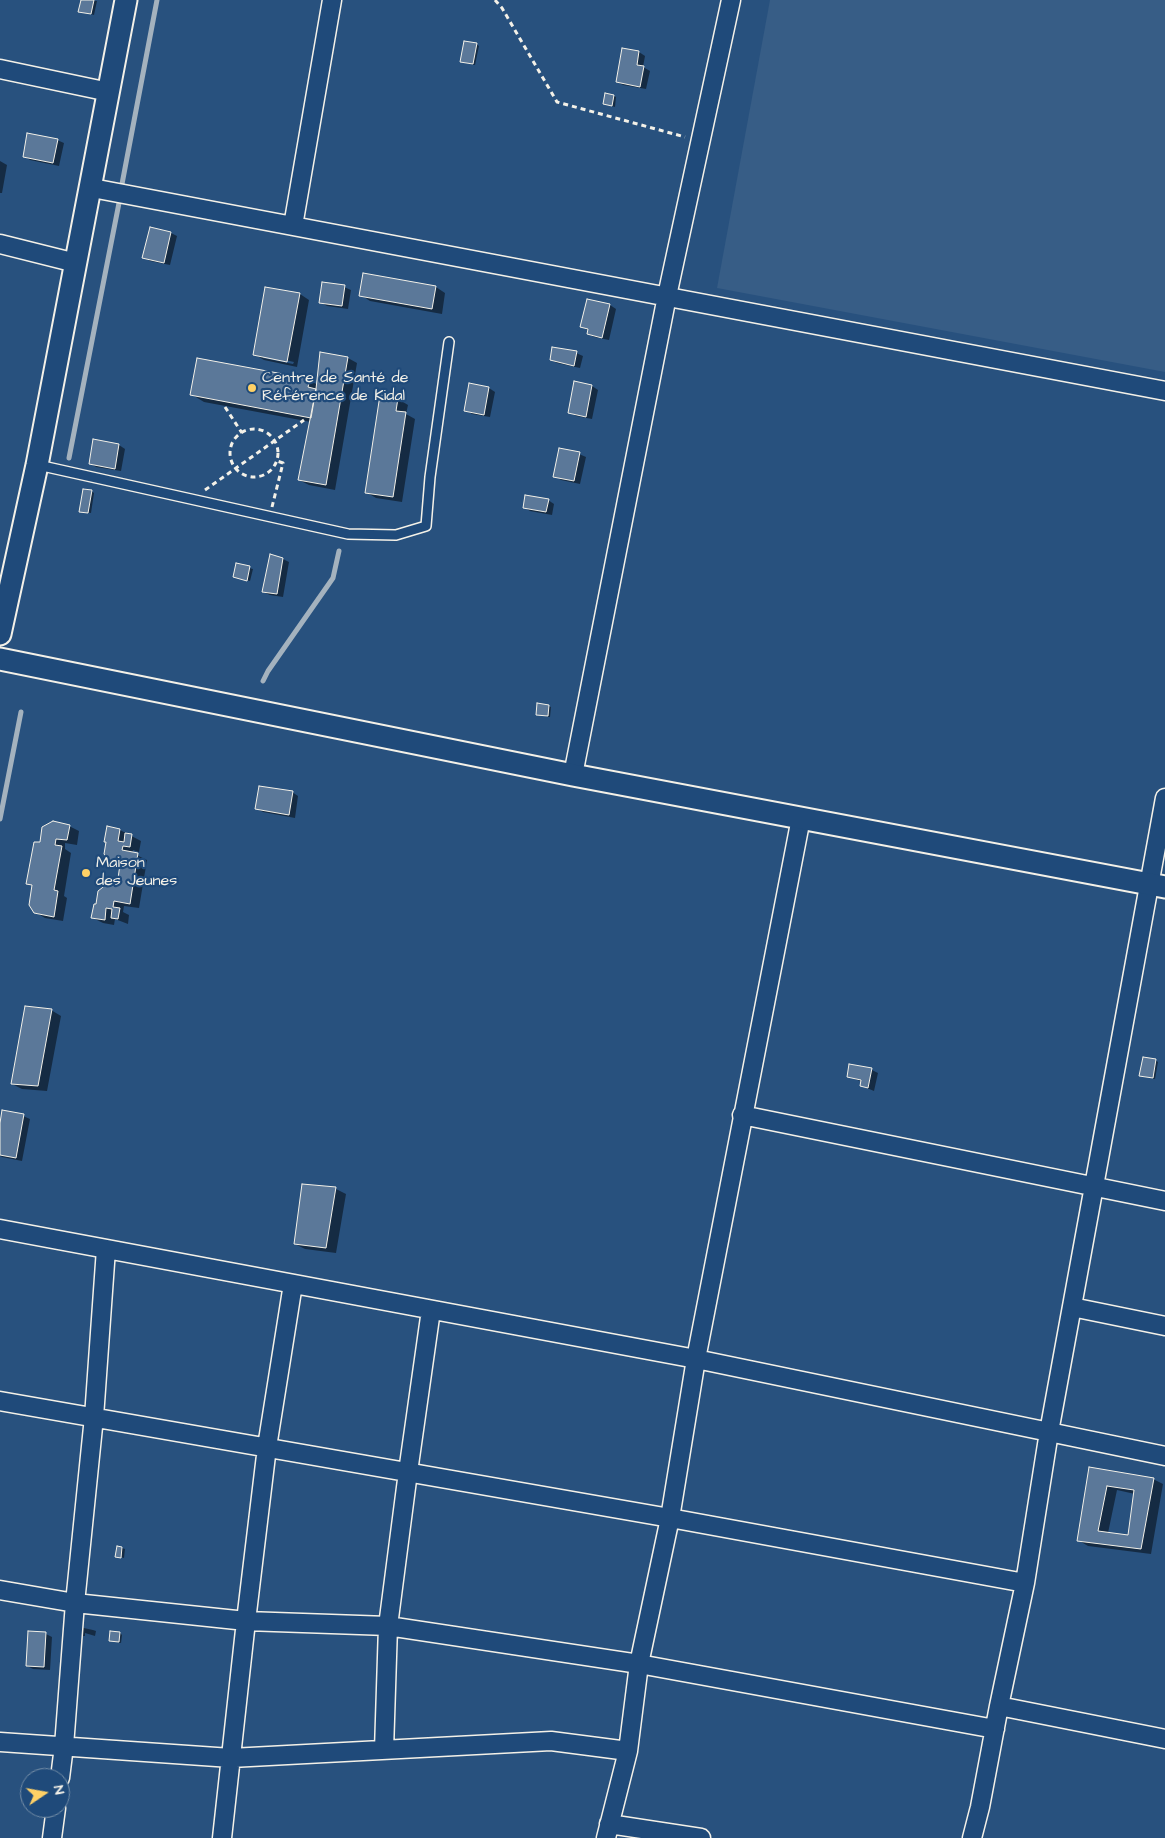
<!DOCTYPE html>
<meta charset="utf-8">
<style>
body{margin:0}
#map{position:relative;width:1165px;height:1838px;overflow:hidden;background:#28517e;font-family:"Architects Daughter",sans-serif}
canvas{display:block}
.north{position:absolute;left:20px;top:1768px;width:50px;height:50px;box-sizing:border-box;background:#1f4a7a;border:1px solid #748da6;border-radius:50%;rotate:78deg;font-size:14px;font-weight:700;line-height:20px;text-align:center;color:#f4f1e8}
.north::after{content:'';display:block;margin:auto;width:18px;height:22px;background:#ffd166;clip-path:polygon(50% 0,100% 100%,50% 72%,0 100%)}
</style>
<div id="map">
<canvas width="1165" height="1838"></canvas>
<div class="north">N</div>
</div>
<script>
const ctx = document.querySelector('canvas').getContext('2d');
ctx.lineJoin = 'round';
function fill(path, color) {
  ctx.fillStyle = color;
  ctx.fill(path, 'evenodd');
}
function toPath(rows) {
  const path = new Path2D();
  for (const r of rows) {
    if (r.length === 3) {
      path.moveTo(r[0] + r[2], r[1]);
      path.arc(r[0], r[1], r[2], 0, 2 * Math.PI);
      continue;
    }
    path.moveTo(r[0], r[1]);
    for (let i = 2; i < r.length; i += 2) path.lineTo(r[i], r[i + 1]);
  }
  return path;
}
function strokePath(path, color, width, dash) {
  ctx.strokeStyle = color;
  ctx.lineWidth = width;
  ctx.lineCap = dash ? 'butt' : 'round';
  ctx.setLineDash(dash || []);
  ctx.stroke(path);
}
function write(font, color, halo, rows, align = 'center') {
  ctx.font = font + ' "Architects Daughter",sans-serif';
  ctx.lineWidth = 4.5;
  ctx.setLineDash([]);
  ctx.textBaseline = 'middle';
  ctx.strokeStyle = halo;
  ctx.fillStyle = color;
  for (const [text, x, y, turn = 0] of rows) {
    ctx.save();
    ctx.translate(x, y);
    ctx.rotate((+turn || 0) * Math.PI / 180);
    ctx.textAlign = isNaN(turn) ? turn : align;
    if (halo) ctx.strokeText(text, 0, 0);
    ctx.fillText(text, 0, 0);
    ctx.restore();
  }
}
const built = toPath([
 [770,0,1165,0,1165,372,717,288]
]);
const shadow = toPath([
 [82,0,97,1,94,15,80,11],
 [476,44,479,46,475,65,462,62],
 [623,49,639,52,645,56,643,67,650,71,646,89,623,85,617,82],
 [614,96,616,97,615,107,605,104],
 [57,140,64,143,59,166,30,160,24,156],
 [0,161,7,165,2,193,0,193],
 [151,228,171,233,177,236,170,265,150,261,144,257],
 [344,287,351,290,348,309,327,306,320,302],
 [436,287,445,293,442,314,370,301,361,295],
 [300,294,309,300,297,367,264,360,254,354],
 [263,355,294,362,293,364,263,358],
 [588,300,610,305,616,309,609,340,594,337,588,334,589,331,582,327],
 [576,353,583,356,580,368,557,363,551,360],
 [348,358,357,363,335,490,309,485,299,480,311,422,204,402,191,394,309,380,318,385],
 [592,386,598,390,592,419,576,416,569,412],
 [489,388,495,392,490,417,472,414,466,410],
 [381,396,398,399,408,405,406,414,415,419,402,502,376,498,366,492],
 [94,441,119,445,125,449,121,471,96,467,90,463],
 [579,454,586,457,580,484,561,480,555,476],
 [91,491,94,493,91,513,83,512],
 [548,500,554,504,552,515,530,511,524,507],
 [271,556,283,559,289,562,283,597,270,595,263,592],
 [237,565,253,569,250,581,234,577],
 [548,706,551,707,550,717,537,714],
 [292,792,298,796,295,818,263,812,257,809],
 [69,826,79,831,77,845,65,843,65,849,71,853,64,896,67,898,63,921,45,918,35,912,33,886,28,883,41,844],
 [108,828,120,830,141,841,139,852,133,850,132,853,147,860,139,908,124,906,123,912,129,915,128,924,115,919,114,925,103,923,93,918,118,887,121,867,112,862],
 [51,1010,61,1016,47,1091,22,1089,12,1084],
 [1155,1060,1158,1062,1155,1079,1140,1075],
 [850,1065,872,1070,878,1073,874,1091,862,1086,862,1082,848,1076],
 [23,1116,30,1119,22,1161,2,1157,0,1156,0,1130],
 [303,1185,336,1189,346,1194,336,1253,305,1249,295,1244],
 [1090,1468,1153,1479,1163,1484,1151,1554,1088,1546,1078,1540],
 [1117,1490,1135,1494,1129,1537,1108,1533],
 [118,1547,125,1549,124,1558,117,1556],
 [79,1627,93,1630,96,1631,95,1636,85,1633,85,1636,81,1636],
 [29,1632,46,1634,52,1637,50,1670,33,1669,27,1666],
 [120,1633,122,1635,121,1643,110,1640]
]);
const stream = toPath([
 [122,184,157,0],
 [69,458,119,203],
 [263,681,268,671,333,578,339,551],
 [0,819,21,712]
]);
const building = toPath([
 [81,0,94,0,91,14,78,12,81,0],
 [464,41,477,43,473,64,460,62,464,41],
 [622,48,639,51,637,65,644,66,640,87,616,82,622,48],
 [605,93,614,95,612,106,603,104,605,93],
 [27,133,58,139,53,163,23,157,27,133],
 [150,227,171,232,164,263,142,258,150,227],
 [363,273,436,286,432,309,359,296,363,273],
 [322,282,345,285,342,306,319,303,322,282],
 [265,287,300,293,287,362,253,355,265,287],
 [587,299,610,304,602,338,587,334,588,329,580,327,587,299],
 [552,347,577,351,574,366,550,360,552,347],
 [320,352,348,357,326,485,298,480,316,389,320,352],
 [197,358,310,379,308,387,316,389,311,418,190,395,197,358],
 [574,381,592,385,586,417,568,413,574,381],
 [469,383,489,387,484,415,464,411,469,383],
 [380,395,398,398,396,411,406,412,393,497,365,493,380,395],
 [93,439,119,444,115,469,89,464,93,439],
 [559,448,580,452,574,481,553,477,559,448],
 [83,489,92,490,88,513,79,512,83,489],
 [525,495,549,499,546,512,523,508,525,495],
 [270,554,283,558,277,594,262,592,270,554],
 [236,563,250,566,247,581,233,577,236,563],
 [537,703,549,705,548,716,536,715,537,703],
 [259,786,293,791,289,815,255,809,259,786],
 [53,821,70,825,67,840,56,839,55,845,62,846,54,890,58,891,54,917,34,913,29,905,32,885,26,884,34,842,40,842,42,827,53,821],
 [107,826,120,829,118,841,124,842,125,833,132,834,130,847,123,846,122,850,138,853,130,904,114,901,113,907,120,908,118,919,111,918,112,909,106,908,105,920,91,918,94,904,96,904,98,891,107,884,117,886,120,864,111,863,104,854,106,842,104,842,107,826],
 [25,1006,52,1009,38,1086,11,1084,25,1006],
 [1143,1057,1156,1059,1153,1078,1139,1076,1143,1057],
 [849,1064,872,1068,868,1088,860,1086,861,1080,847,1077,849,1064],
 [2,1110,24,1114,16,1158,0,1155,0,1123,2,1110],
 [302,1184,336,1187,326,1248,294,1244,302,1184],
 [1089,1467,1154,1478,1141,1549,1077,1541,1089,1467],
 [1107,1486,1134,1490,1128,1535,1098,1531,1107,1486],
 [117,1546,122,1547,121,1558,115,1557,117,1546],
 [28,1631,46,1632,44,1667,26,1666,28,1631],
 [110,1631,120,1632,119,1642,109,1641,110,1631]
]);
const path = toPath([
 [495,0,502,8,557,102,685,137],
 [225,407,242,433],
 [254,453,24],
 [205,490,304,420],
 [272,507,283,463,277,461]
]);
const service = toPath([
 [38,465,348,534,396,535,426,526,430,477,449,342]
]);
const minor = toPath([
 [0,69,109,92],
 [92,188,1165,391],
 [293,226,332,0],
 [0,244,76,263],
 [573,775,667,296,731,0],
 [742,1115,1165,1201],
 [0,1229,696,1359,1165,1456],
 [1072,1307,1165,1326],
 [0,1401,670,1518,1025,1583],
 [0,1590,75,1603,246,1621,388,1626,639,1664,995,1729],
 [999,1706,1165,1739],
 [0,1742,231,1758,551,1741,628,1751],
 [384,1750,388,1626,408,1472,431,1310],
 [60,1778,64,1746,75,1603,94,1417,106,1249],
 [609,1824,701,1838],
 [52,1838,56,1808],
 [222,1838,246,1621,267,1447,293,1284],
 [606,1838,628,1751,639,1664,670,1518,696,1359,801,818],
 [972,1838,980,1807,999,1706,1025,1583,1049,1432,1165,798]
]);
const tertiary = toPath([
 [0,634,37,465,126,0],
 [0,659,573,775,1165,887]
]);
const markers = [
 [252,388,5,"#ffd166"],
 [86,873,5,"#ffd166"]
];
const poiNames = [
 ["Centre de Santé de",262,379],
 ["Référence de Kidal",262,397],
 ["Maison",96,864],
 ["des Jeunes",96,882]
];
fill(built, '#375d86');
fill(shadow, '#0007');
strokePath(stream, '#a4b2be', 5);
fill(building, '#5b7899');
strokePath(building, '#f4f1e8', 1);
strokePath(service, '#f4f1e8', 12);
strokePath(minor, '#f4f1e8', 21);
strokePath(tertiary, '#f4f1e8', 25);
strokePath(path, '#f4f1e8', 3, [5, 4]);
strokePath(service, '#1f4a7a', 9);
strokePath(minor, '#1f4a7a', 18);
strokePath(tertiary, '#1f4a7a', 21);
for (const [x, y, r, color] of markers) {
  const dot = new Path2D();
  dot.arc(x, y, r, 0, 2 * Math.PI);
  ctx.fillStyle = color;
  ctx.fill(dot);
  strokePath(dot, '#1f4a7a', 2);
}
write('16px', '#f4f1e8', '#1f4a7a', poiNames, 'left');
</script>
